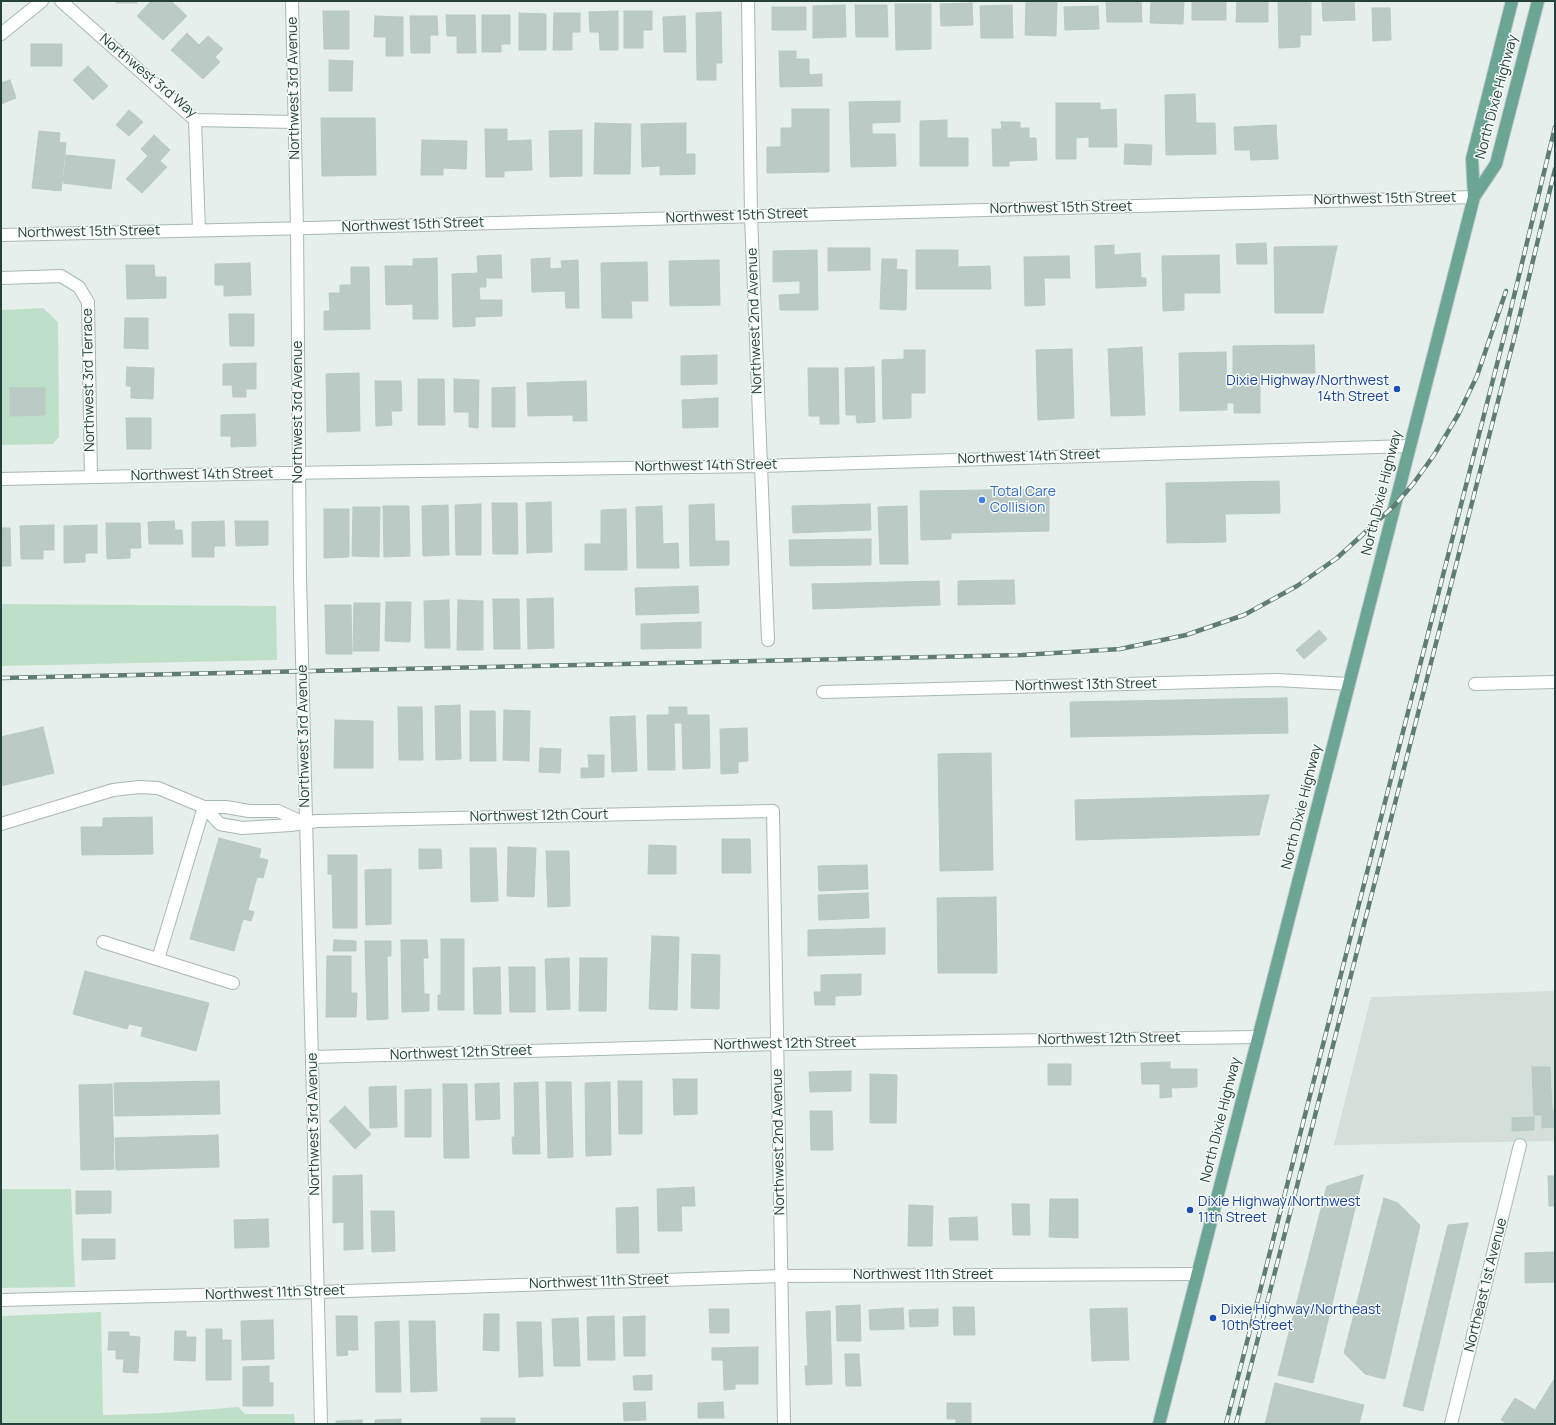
<!DOCTYPE html>
<style>
body{margin:0}
#map{position:relative;width:1556px;height:1425px;overflow:hidden;background:#e6efeb;font-family:Manrope,sans-serif}
canvas{display:block}
.frame{position:absolute;inset:0;border:2px solid #24423a;pointer-events:none}
</style>
<div id="map">
<canvas width="1556" height="1425"></canvas>
<div class="frame"></div>
</div>
<script>
const ctx = document.querySelector('canvas').getContext('2d');
ctx.lineJoin = 'round';
function fill(path, color) {
  ctx.fillStyle = color;
  ctx.fill(path, 'evenodd');
}
function toPath(rows) {
  const path = new Path2D();
  for (const r of rows) {
    path.moveTo(r[0], r[1]);
    for (let i = 2; i < r.length; i += 2) path.lineTo(r[i], r[i + 1]);
  }
  return path;
}
function strokePath(path, color, width, dash) {
  ctx.strokeStyle = color;
  ctx.lineWidth = width;
  ctx.lineCap = dash ? 'butt' : 'round';
  ctx.setLineDash(dash || []);
  ctx.stroke(path);
}
function write(font, color, halo, rows, align = 'center') {
  ctx.font = font + ' Manrope,sans-serif';
  ctx.lineWidth = 3;
  ctx.setLineDash([]);
  ctx.textBaseline = 'middle';
  ctx.strokeStyle = halo;
  ctx.fillStyle = color;
  for (const [text, x, y, turn = 0] of rows) {
    ctx.save();
    ctx.translate(x, y);
    ctx.rotate((+turn || 0) * Math.PI / 180);
    ctx.textAlign = isNaN(turn) ? turn : align;
    if (halo) ctx.strokeText(text, 0, 0);
    ctx.fillText(text, 0, 0);
    ctx.restore();
  }
}
const built = toPath([
 [1555,991,1555,1141,1334,1145,1371,997]
]);
const green = toPath([
 [43,308,58,322,59,437,53,444,1,445,1,310],
 [1,604,276,606,277,660,1,666],
 [1,1189,71,1189,75,1287,1,1288],
 [101,1312,103,1415,163,1413,238,1407,245,1414,294,1414,295,1424,1,1424,1,1316]
]);
const building = toPath([
 [116,1,136,1,137,3,116,3,116,1],
 [151,1,171,1,187,16,163,40,137,16,151,1],
 [1026,1,1057,1,1056,36,1025,35,1026,1],
 [1106,1,1141,1,1142,22,1107,22,1106,1],
 [1151,1,1184,1,1183,24,1150,23,1151,1],
 [1192,1,1226,1,1226,20,1192,20,1192,1],
 [1237,1,1268,1,1268,22,1236,22,1237,1],
 [1278,1,1311,1,1311,35,1300,35,1300,47,1279,48,1278,1],
 [1322,1,1354,1,1355,20,1323,21,1322,1],
 [972,3,973,25,941,26,940,4,972,3],
 [895,4,931,4,931,49,896,50,895,4],
 [845,5,846,37,813,38,813,6,845,5],
 [855,5,887,5,888,37,856,37,855,5],
 [1012,5,1013,38,981,38,980,6,1012,5],
 [1098,6,1099,29,1065,30,1064,7,1098,6],
 [772,7,806,7,806,30,772,30,772,7],
 [1372,8,1390,8,1391,40,1373,41,1372,8],
 [323,11,349,11,349,49,324,49,323,11],
 [618,11,618,50,600,50,599,32,590,32,589,12,618,11],
 [624,11,652,11,652,30,643,30,643,48,624,48,624,11],
 [721,12,722,63,716,63,716,80,697,80,696,13,721,12],
 [519,13,546,14,546,50,519,50,519,13],
 [554,13,580,13,580,32,572,32,572,50,553,50,554,13],
 [446,15,475,15,476,53,457,53,457,36,447,36,446,15],
 [482,15,510,15,510,44,501,44,501,52,482,52,482,15],
 [375,16,403,17,403,56,386,56,386,37,374,37,375,16],
 [410,16,437,16,438,35,430,35,430,53,411,53,410,16],
 [685,16,686,52,664,52,663,17,685,16],
 [187,33,199,45,208,36,223,49,215,57,220,62,203,79,171,50,187,33],
 [31,44,62,44,62,66,31,66,31,44],
 [779,51,796,51,796,59,809,59,809,75,822,74,822,86,780,87,779,51],
 [329,60,353,61,352,91,329,91,329,60],
 [88,66,108,86,93,100,73,80,88,66],
 [10,80,16,98,1,104,1,83,10,80],
 [1195,94,1196,123,1215,123,1216,154,1166,155,1165,95,1195,94],
 [900,101,900,122,872,123,872,134,895,134,896,166,851,167,849,102,900,101],
 [1056,103,1100,103,1100,110,1116,109,1117,147,1089,147,1089,137,1076,138,1076,159,1056,159,1056,103],
 [792,109,829,109,829,172,767,173,767,147,781,147,781,128,792,128,792,109],
 [129,110,143,122,129,136,116,125,129,110],
 [321,118,375,118,376,175,322,176,321,118],
 [947,120,947,138,968,138,968,166,920,166,920,121,947,120],
 [1001,122,1020,122,1020,128,1029,128,1029,138,1036,138,1037,160,1009,161,1009,166,993,166,992,129,1002,129,1001,122],
 [595,123,631,124,630,174,594,174,595,123],
 [686,123,686,154,695,154,695,174,660,175,660,166,642,167,641,124,686,123],
 [1276,125,1278,159,1251,160,1250,150,1235,150,1234,127,1276,125],
 [485,129,507,129,507,141,531,140,532,170,504,171,504,177,486,177,485,129],
 [582,130,582,176,550,177,549,131,582,130],
 [39,131,60,133,59,142,66,143,61,191,32,188,39,131],
 [154,135,170,150,160,161,167,167,142,193,126,179,148,156,141,149,154,135],
 [422,140,467,141,466,169,443,168,443,175,421,175,422,140],
 [1125,144,1152,145,1151,165,1124,164,1125,144],
 [66,155,115,160,111,189,63,183,66,155],
 [1266,243,1267,264,1237,264,1236,244,1266,243],
 [1114,245,1114,255,1140,253,1141,278,1146,278,1146,286,1096,288,1095,246,1114,245],
 [1337,246,1323,313,1275,313,1274,247,1337,246],
 [828,248,870,248,870,270,828,271,828,248],
 [817,250,818,310,780,310,779,295,800,294,800,281,773,282,773,251,817,250],
 [916,250,958,250,958,267,990,266,991,289,916,289,916,250],
 [501,255,502,278,486,278,486,287,479,287,480,300,502,300,502,316,475,317,475,326,453,327,452,274,478,273,477,256,501,255],
 [1219,255,1220,293,1184,293,1184,310,1163,311,1162,256,1219,255],
 [1069,256,1070,278,1044,278,1045,305,1025,306,1024,257,1069,256],
 [437,258,438,319,413,319,413,304,386,305,385,266,413,266,413,259,437,258],
 [550,258,550,269,562,268,561,261,578,260,579,308,566,308,565,291,532,292,531,259,550,258],
 [882,259,897,259,896,269,907,270,906,310,880,309,882,259],
 [719,260,720,305,670,306,669,261,719,260],
 [647,262,648,301,631,301,632,318,602,318,601,263,647,262],
 [250,263,251,295,224,296,224,285,215,285,215,264,250,263],
 [126,265,154,265,155,277,166,277,166,298,127,299,126,265],
 [351,267,369,267,370,329,324,330,324,311,330,311,329,293,340,293,340,285,351,285,351,267],
 [229,314,254,314,254,346,230,346,229,314],
 [125,318,148,318,148,349,124,348,125,318],
 [1314,345,1315,373,1260,373,1260,413,1234,413,1234,403,1227,403,1227,389,1233,389,1233,346,1314,345],
 [1142,347,1145,415,1111,416,1108,349,1142,347],
 [1072,349,1074,418,1038,420,1036,350,1072,349],
 [904,350,925,350,925,393,911,393,911,418,883,419,882,360,904,359,904,350],
 [1226,352,1227,410,1180,411,1179,353,1226,352],
 [717,355,717,384,681,385,681,356,717,355],
 [256,363,256,389,246,389,246,397,233,397,232,385,223,385,223,364,256,363],
 [127,367,154,368,153,399,131,398,131,386,126,386,127,367],
 [874,367,875,422,857,423,856,415,846,415,845,368,874,367],
 [808,368,838,368,839,424,820,424,820,416,809,416,808,368],
 [359,373,360,431,327,432,326,374,359,373],
 [418,379,444,379,445,425,418,425,418,379],
 [454,379,479,380,478,428,469,427,469,412,454,412,454,379],
 [375,381,401,381,402,411,391,411,392,425,376,426,375,381],
 [586,381,587,421,573,421,573,415,528,416,527,383,586,381],
 [515,387,515,427,492,427,492,388,515,387],
 [10,388,45,388,45,415,10,416,10,388],
 [718,398,718,427,683,428,682,400,718,398],
 [255,414,256,446,231,447,231,436,221,436,221,415,255,414],
 [126,418,151,418,151,449,127,449,126,418],
 [1279,481,1280,513,1225,514,1226,542,1167,543,1166,483,1279,481],
 [1049,489,1049,531,951,533,951,539,921,540,920,491,1049,489],
 [551,502,552,552,527,553,526,503,551,502],
 [492,503,517,503,518,554,493,554,492,503],
 [481,504,481,555,456,555,455,505,481,504],
 [714,504,715,541,729,541,729,565,690,566,689,505,714,504],
 [870,504,871,530,793,533,792,506,870,504],
 [448,505,449,555,423,556,422,506,448,505],
 [383,506,409,506,410,556,384,557,383,506],
 [662,506,663,544,678,543,679,568,637,568,636,507,662,506],
 [907,506,908,564,880,564,878,507,907,506],
 [353,507,380,507,379,557,352,556,353,507],
 [324,509,349,509,349,557,324,558,324,509],
 [626,509,627,570,585,570,585,544,601,544,601,510,626,509],
 [174,521,175,530,182,530,183,544,149,544,148,522,174,521],
 [224,521,225,546,214,546,214,557,192,557,192,522,224,521],
 [235,521,268,521,268,545,236,546,235,521],
 [106,523,140,523,141,548,130,548,130,558,107,559,106,523],
 [54,525,54,550,43,550,43,559,21,559,20,526,54,525],
 [97,525,97,553,85,553,85,562,64,563,64,526,97,525],
 [1,528,10,528,11,566,1,566,1,528],
 [871,539,871,565,790,566,789,540,871,539],
 [1014,580,1015,604,958,605,958,581,1014,580],
 [939,581,940,605,813,609,812,584,939,581],
 [698,586,699,613,636,615,635,588,698,586],
 [553,598,554,648,528,649,527,599,553,598],
 [493,599,519,599,520,649,494,649,493,599],
 [449,600,450,648,425,648,424,601,449,600],
 [458,600,483,601,483,650,457,650,458,600],
 [386,602,411,602,410,642,385,641,386,602],
 [354,603,380,603,379,651,353,651,354,603],
 [325,605,351,605,352,654,326,654,325,605],
 [701,622,701,648,641,649,641,624,701,622],
 [1319,630,1327,639,1304,659,1296,650,1319,630],
 [1287,698,1288,733,1071,737,1070,702,1287,698],
 [460,705,461,759,436,760,435,706,460,705],
 [398,707,422,707,423,760,399,760,398,707],
 [669,707,687,707,687,715,709,715,710,768,683,769,682,723,674,723,675,770,648,770,647,715,669,715,669,707],
 [504,710,530,711,529,761,503,760,504,710],
 [470,711,495,711,496,761,470,761,470,711],
 [635,716,637,771,612,772,610,717,635,716],
 [335,720,373,721,373,768,334,768,335,720],
 [43,727,54,773,1,786,1,737,43,727],
 [747,728,748,761,738,762,738,773,721,774,720,729,747,728],
 [540,748,561,749,560,773,539,772,540,748],
 [991,753,993,870,940,871,938,754,991,753],
 [588,755,604,755,604,777,581,778,581,768,589,768,588,755],
 [1269,795,1259,835,1076,840,1075,800,1269,795],
 [152,817,153,854,82,855,81,827,103,827,103,818,152,817],
 [219,838,261,849,259,858,268,860,263,878,257,877,248,910,254,912,251,921,243,919,234,951,190,939,219,838],
 [722,839,750,839,751,873,722,873,722,839],
 [649,845,676,846,676,874,648,874,649,845],
 [508,847,536,848,534,897,507,896,508,847],
 [470,848,496,848,498,901,471,902,470,848],
 [419,849,441,849,442,868,419,869,419,849],
 [546,851,569,851,570,906,548,907,546,851],
 [328,855,357,855,357,928,333,928,332,874,328,874,328,855],
 [867,865,868,889,819,891,818,866,867,865],
 [391,869,391,924,366,925,365,870,391,869],
 [868,893,869,918,819,920,818,895,868,893],
 [996,897,997,973,938,973,937,898,996,897],
 [885,928,885,954,808,956,808,930,885,928],
 [652,936,679,937,677,1010,649,1009,652,936],
 [441,939,464,939,464,1010,438,1010,438,995,441,995,441,939],
 [334,940,356,941,356,951,333,951,334,940],
 [401,940,427,940,428,958,423,958,424,994,429,994,429,1011,402,1012,401,940],
 [365,941,391,941,391,956,387,956,388,1019,367,1020,365,941],
 [692,954,720,955,719,1009,691,1008,692,954],
 [327,956,351,956,351,993,357,993,356,1017,326,1017,327,956],
 [569,958,570,1009,547,1010,545,959,569,958],
 [580,958,607,958,606,1011,579,1011,580,958],
 [500,967,501,1014,474,1014,473,968,500,967],
 [509,967,535,967,535,1012,510,1012,509,967],
 [85,971,209,1003,196,1051,141,1036,143,1027,129,1024,127,1029,73,1014,85,971],
 [861,974,861,995,835,996,835,1005,815,1005,814,992,821,992,821,975,861,974],
 [1170,1062,1170,1069,1197,1069,1197,1087,1171,1088,1172,1097,1160,1098,1160,1084,1142,1084,1141,1063,1170,1062],
 [1048,1064,1071,1064,1071,1085,1048,1085,1048,1064],
 [1532,1067,1550,1067,1552,1110,1555,1110,1555,1127,1542,1128,1542,1115,1534,1115,1532,1067],
 [851,1071,851,1091,810,1092,809,1072,851,1071],
 [870,1074,897,1075,896,1123,870,1123,870,1074],
 [673,1079,697,1079,697,1114,674,1115,673,1079],
 [219,1081,220,1114,115,1116,114,1083,219,1081],
 [618,1081,642,1081,642,1134,619,1134,618,1081],
 [538,1082,540,1154,513,1154,512,1137,515,1137,514,1083,538,1082],
 [546,1082,571,1082,573,1157,548,1158,546,1082],
 [610,1082,611,1155,586,1156,585,1083,610,1082],
 [499,1083,500,1119,476,1120,475,1084,499,1083],
 [112,1084,114,1169,81,1170,79,1085,112,1084],
 [443,1084,467,1084,469,1158,444,1158,443,1084],
 [396,1086,397,1127,370,1128,369,1087,396,1086],
 [431,1089,431,1137,405,1137,405,1090,431,1089],
 [345,1106,371,1134,355,1149,329,1121,345,1106],
 [810,1111,832,1111,833,1150,811,1150,810,1111],
 [1534,1117,1534,1130,1512,1131,1512,1118,1534,1117],
 [218,1135,219,1167,116,1170,115,1138,218,1135],
 [362,1175,363,1249,344,1250,344,1222,333,1223,333,1176,362,1175],
 [1363,1175,1313,1383,1278,1375,1327,1186,1363,1175],
 [1548,1176,1555,1176,1555,1206,1549,1206,1548,1176],
 [694,1187,695,1206,681,1206,682,1231,658,1231,657,1189,694,1187],
 [76,1191,111,1191,111,1213,76,1214,76,1191],
 [1384,1198,1398,1203,1420,1225,1385,1379,1365,1374,1344,1353,1384,1198],
 [1050,1199,1078,1199,1078,1238,1049,1237,1050,1199],
 [1012,1204,1029,1204,1030,1235,1013,1235,1012,1204],
 [909,1205,933,1206,932,1246,908,1246,909,1205],
 [638,1207,639,1253,617,1253,616,1208,638,1207],
 [371,1211,394,1211,395,1251,372,1252,371,1211],
 [977,1217,978,1240,950,1240,949,1218,977,1217],
 [268,1219,269,1247,235,1248,234,1220,268,1219],
 [1468,1223,1423,1411,1403,1406,1448,1225,1468,1223],
 [82,1239,115,1239,115,1259,82,1260,82,1239],
 [1555,1252,1555,1282,1525,1283,1525,1253,1555,1252],
 [860,1305,861,1341,837,1341,836,1306,860,1305],
 [953,1307,974,1307,975,1335,954,1335,953,1307],
 [903,1308,904,1329,870,1330,869,1310,903,1308],
 [1127,1308,1129,1360,1092,1361,1090,1309,1127,1308],
 [709,1309,729,1309,729,1333,710,1333,709,1309],
 [938,1309,938,1326,910,1327,909,1310,938,1309],
 [830,1311,832,1384,806,1385,805,1366,808,1366,806,1312,830,1311],
 [484,1314,499,1314,499,1351,483,1350,484,1314],
 [336,1316,357,1316,358,1350,347,1350,348,1355,337,1356,336,1316],
 [614,1316,615,1360,588,1360,587,1317,614,1316],
 [645,1316,645,1356,624,1356,623,1317,645,1316],
 [578,1318,580,1366,554,1366,552,1319,578,1318],
 [273,1320,274,1359,242,1360,241,1321,273,1320],
 [399,1321,401,1392,376,1392,375,1322,399,1321],
 [409,1321,435,1321,437,1391,411,1392,409,1321],
 [517,1322,541,1322,543,1376,519,1377,517,1322],
 [206,1329,222,1329,222,1340,231,1340,231,1380,206,1380,206,1329],
 [175,1331,186,1331,186,1337,196,1337,195,1361,174,1360,175,1331],
 [109,1332,129,1332,129,1336,140,1337,138,1373,123,1372,124,1359,116,1359,116,1350,108,1350,109,1332],
 [758,1347,758,1384,735,1384,735,1389,724,1390,723,1360,712,1360,712,1348,758,1347],
 [845,1354,859,1354,861,1386,846,1386,845,1354],
 [269,1366,269,1383,273,1383,273,1406,243,1406,243,1367,269,1366],
 [652,1375,652,1390,634,1390,633,1376,652,1375],
 [1555,1378,1555,1424,1508,1424,1501,1420,1515,1398,1535,1410,1555,1378],
 [1275,1383,1364,1405,1359,1424,1265,1424,1275,1383],
 [645,1402,646,1420,624,1421,623,1403,645,1402],
 [723,1402,724,1418,698,1418,698,1403,723,1402],
 [947,1403,971,1403,971,1424,956,1424,956,1419,947,1419,947,1403],
 [481,1418,515,1418,515,1424,481,1424,481,1418],
 [401,1419,401,1424,375,1424,375,1420,401,1419],
 [362,1420,362,1424,336,1424,336,1421,362,1420]
]);
const minor = toPath([
 [61,1,195,120,294,122],
 [292,1,297,228,300,577,321,1424],
 [748,1,751,216,768,640],
 [1,34,42,1],
 [195,120,199,230],
 [1,235,309,228,1474,197],
 [1,278,61,276,79,287,88,302,91,477],
 [1,479,284,473,761,466,1410,446],
 [1475,684,1555,682],
 [823,692,1277,680,1349,684],
 [204,807,226,807,249,811,278,811,304,823],
 [1,824,113,790,139,787,158,788,204,807,220,824,242,828,291,825,317,821,773,811,784,1424],
 [103,942,233,983],
 [158,959,204,807],
 [313,1057,778,1044,1258,1037],
 [1,1300,318,1292,781,1276,1197,1274],
 [1451,1424,1520,1145]
]);
const major = toPath([
 [1474,197,1496,164,1538,1],
 [1159,1424,1474,197,1472,159,1512,1]
]);
const rail = toPath([
 [1,678,1022,655,1120,649,1186,635,1244,615,1297,586,1337,558,1395,505,1413,484,1434,455,1458,415,1477,376,1506,291],
 [1226,1424,1507,325,1555,127],
 [1236,1424,1517,327,1555,169]
]);
const markers = [
 [1397,389,4,"#1a4fb4"],
 [982,500,4,"#3f7fe0"],
 [1190,1210,4,"#1a4fb4"],
 [1213,1318,4,"#1a4fb4"]
];
const streetNames = [
 ["Northwest 3rd Way",148,76,40],
 ["Northwest 3rd Avenue",294,88,-91],
 ["North Dixie Highway",1497,97,-75],
 ["Northwest 15th Street",1385,199,-1],
 ["Northwest 15th Street",1061,208,-1],
 ["Northwest 15th Street",737,216,-2],
 ["Northwest 15th Street",413,225,-2],
 ["Northwest 15th Street",89,232,-1],
 ["Northwest 2nd Avenue",755,321,-92],
 ["Northwest 3rd Terrace",89,380,-91],
 ["Northwest 3rd Avenue",298,412,-90],
 ["Northwest 14th Street",1029,457,-2],
 ["Northwest 14th Street",706,466,-1],
 ["Northwest 14th Street",202,475,-1],
 ["North Dixie Highway",1382,493,-76],
 ["Northwest 13th Street",1086,685,-1],
 ["Northwest 3rd Avenue",304,736,-91],
 ["North Dixie Highway",1302,807,-76],
 ["Northwest 12th Court",539,816,-1],
 ["Northwest 12th Street",1109,1039,-1],
 ["Northwest 12th Street",785,1044,-1],
 ["Northwest 12th Street",461,1053,-2],
 ["North Dixie Highway",1221,1120,-76],
 ["Northwest 3rd Avenue",314,1124,-91],
 ["Northwest 2nd Avenue",779,1142,-91],
 ["Northwest 11th Street",923,1275],
 ["Northwest 11th Street",599,1282,-2],
 ["Northeast 1st Avenue",1486,1285,-76],
 ["Northwest 11th Street",275,1293,-2]
];
const transitNames = [
 ["Dixie Highway/Northwest",1389,381,"right"],
 ["14th Street",1389,397,"right"],
 ["Dixie Highway/Northwest",1198,1202],
 ["11th Street",1198,1218],
 ["Dixie Highway/Northeast",1221,1310],
 ["10th Street",1221,1326]
];
const shopNames = [
 ["Total Care",990,492],
 ["Collision",990,508]
];
fill(built, '#d4dfda');
fill(green, '#bfe0c8');
fill(building, '#bbcac4');
strokePath(building, '#b8c9c2', 1);
strokePath(minor, '#a8b8b2', 14);
strokePath(major, '#c2cac8', 14);
strokePath(minor, '#fff', 12);
strokePath(major, '#6aa596', 12);
strokePath(rail, '#5f7d75', 4.5);
strokePath(rail, '#f7fbf9', 3, [9]);
for (const [x, y, r, color] of markers) {
  const dot = new Path2D();
  dot.arc(x, y, r, 0, 2 * Math.PI);
  ctx.fillStyle = color;
  ctx.fill(dot);
  strokePath(dot, '#f7fbf9', 1.5);
}
write('14px', '#24423a', '#f7fbf9', streetNames);
write('14px', '#164399', '#f7fbf9', transitNames, 'left');
write('14px', '#366cbe', '#f7fbf9', shopNames, 'left');
</script>
